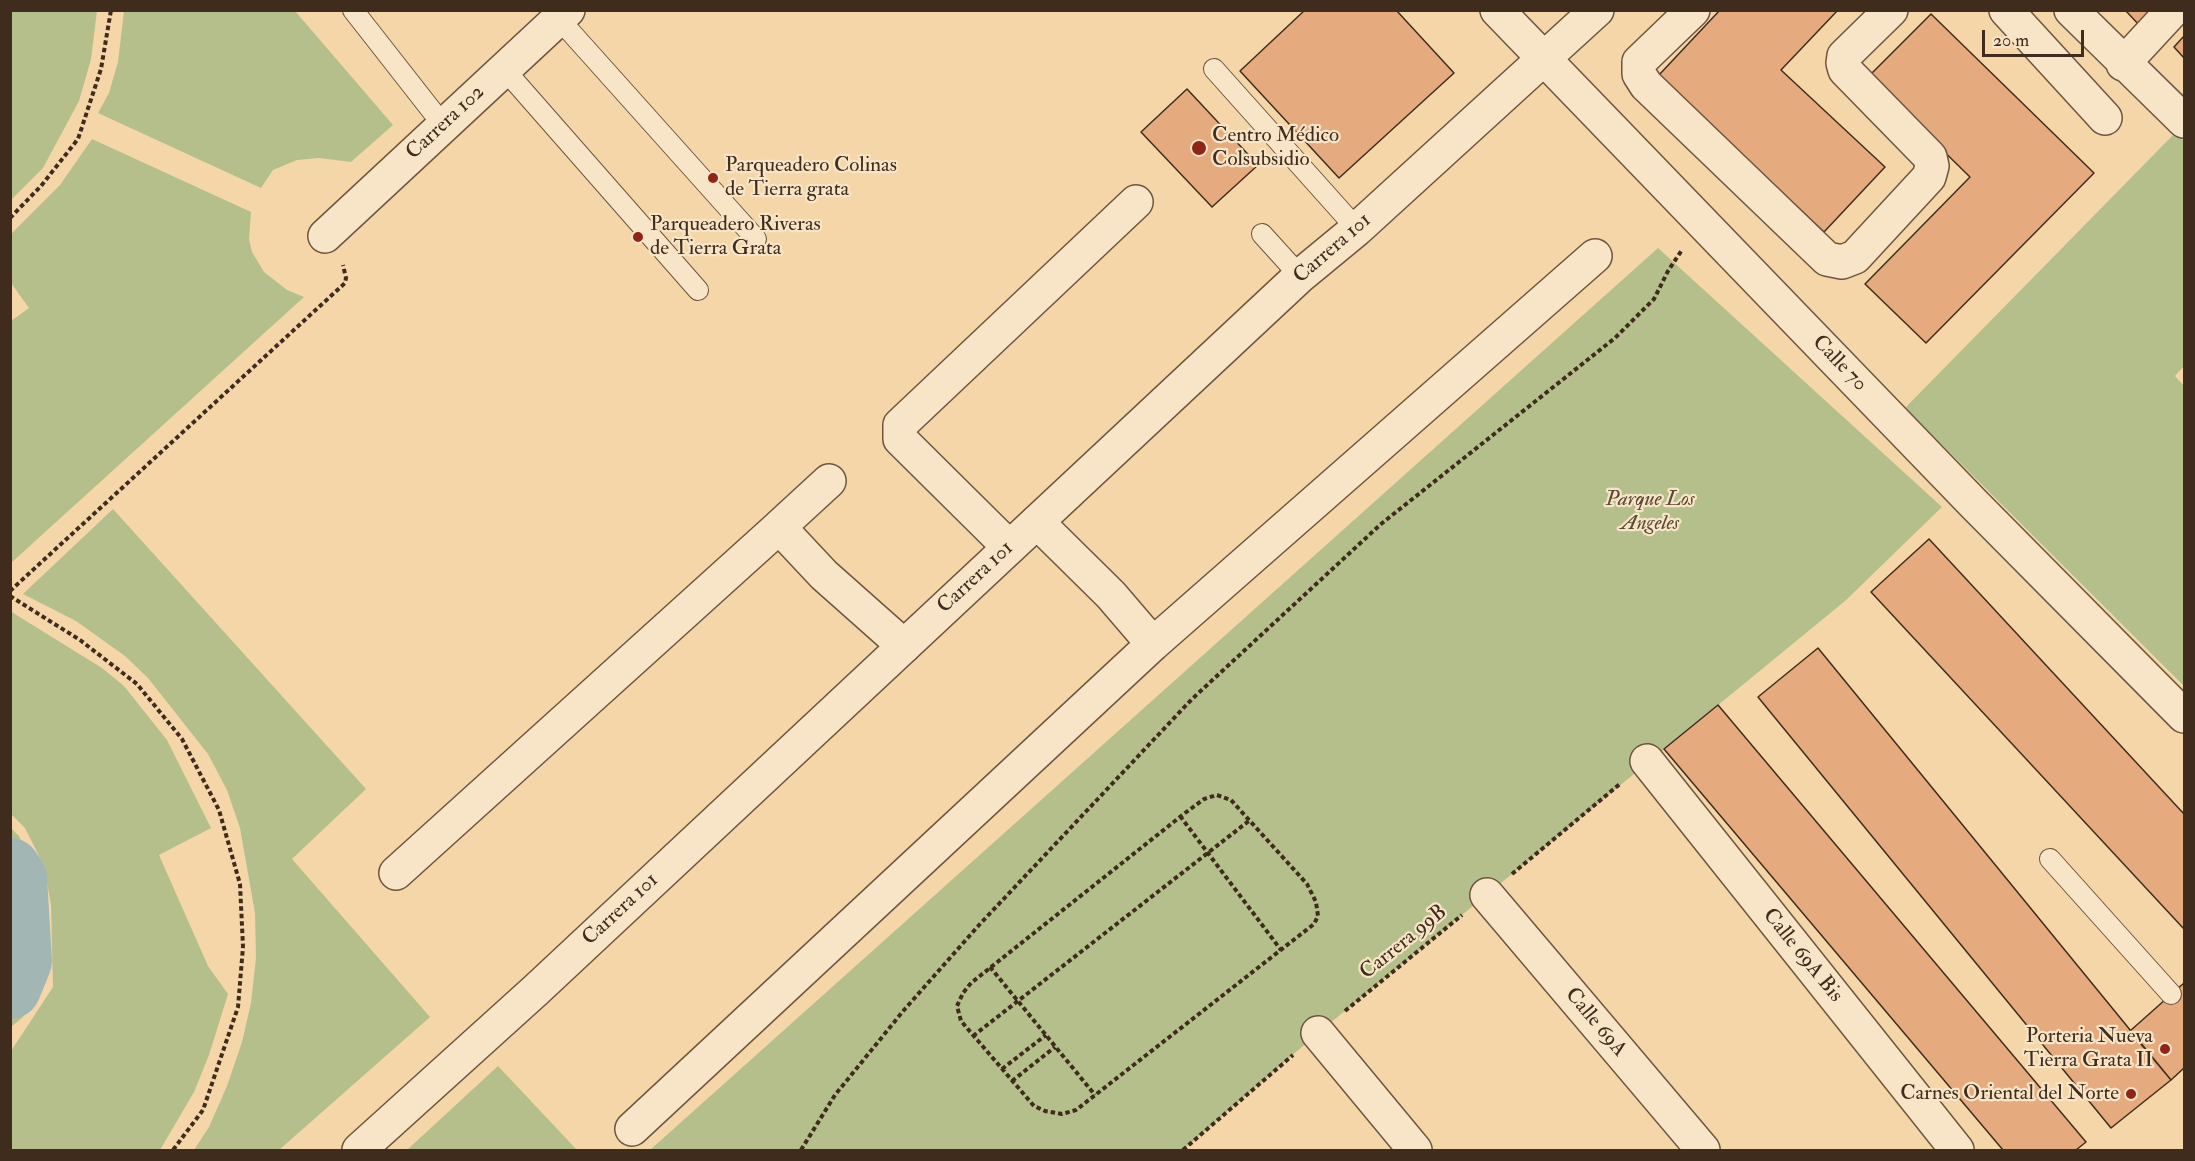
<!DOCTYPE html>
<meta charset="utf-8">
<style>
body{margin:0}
#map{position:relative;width:2195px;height:1161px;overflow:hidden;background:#f4d6a8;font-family:"IM FELL Double Pica",serif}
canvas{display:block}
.frame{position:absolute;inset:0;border:12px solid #402c1d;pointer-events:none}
.scale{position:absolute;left:1982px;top:30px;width:102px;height:27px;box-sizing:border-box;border:3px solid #402c1d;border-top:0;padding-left:8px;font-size:18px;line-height:21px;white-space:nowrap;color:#402c1d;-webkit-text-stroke:4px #f8e4c6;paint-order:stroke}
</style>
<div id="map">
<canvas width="2195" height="1161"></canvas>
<div class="frame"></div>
<div class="scale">20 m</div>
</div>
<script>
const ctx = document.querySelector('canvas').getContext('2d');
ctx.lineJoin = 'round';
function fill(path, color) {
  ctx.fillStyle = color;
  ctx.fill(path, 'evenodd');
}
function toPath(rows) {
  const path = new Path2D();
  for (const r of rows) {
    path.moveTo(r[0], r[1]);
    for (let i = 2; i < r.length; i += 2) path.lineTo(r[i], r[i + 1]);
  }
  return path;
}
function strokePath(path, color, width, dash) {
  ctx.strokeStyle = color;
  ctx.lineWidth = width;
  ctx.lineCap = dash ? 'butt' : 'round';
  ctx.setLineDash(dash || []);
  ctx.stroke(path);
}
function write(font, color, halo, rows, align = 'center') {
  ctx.font = font + ' "IM FELL Double Pica",serif';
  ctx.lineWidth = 4.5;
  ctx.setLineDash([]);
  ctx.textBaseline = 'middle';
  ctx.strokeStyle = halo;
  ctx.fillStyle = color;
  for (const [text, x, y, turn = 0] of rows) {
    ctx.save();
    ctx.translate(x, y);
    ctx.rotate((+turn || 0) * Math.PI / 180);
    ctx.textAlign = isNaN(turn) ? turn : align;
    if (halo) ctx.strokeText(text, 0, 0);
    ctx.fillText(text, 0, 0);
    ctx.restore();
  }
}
const green = toPath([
 [11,10,97,11,91,59,79,101,43,168,11,200],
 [295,11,393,125,351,162,319,158,297,160,273,170,261,188,98,113,109,93,118,62,124,11],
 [2175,133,2184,141,2184,366,2175,376,2184,386,2184,686,1905,408],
 [92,139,251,212,249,239,252,252,264,272,287,290,304,297,11,563,11,321,29,308,11,283,11,234,60,185],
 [1658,248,1942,507,1845,601,1318,1033,1183,1150,650,1150],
 [113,509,366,789,292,859,430,1017,279,1150,194,1150,209,1127,227,1086,242,1042,251,1003,256,958,255,913,240,828,227,790,208,754,148,678,125,656,76,621,23,594],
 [10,611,102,668,124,686,167,740,211,828,159,855,208,966,228,994,209,1055,194,1092,160,1150,11,1150,11,1051,53,987,51,905,44,866,25,828,11,814],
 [11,828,19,836,39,885,46,966,23,1017,11,1027,11,980,18,968,10,875],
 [498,1066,577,1150,407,1150]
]);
const river = toPath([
 [10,869,16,878,21,961,10,988]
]);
const building = toPath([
 [1305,10,1396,10,1454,73,1339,178,1240,71,1305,10],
 [1720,10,1838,10,1781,70,1885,167,1824,232,1658,76,1720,10],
 [2125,10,2159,10,2142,28,2125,10],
 [1931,14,2094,173,1926,343,1865,284,1970,177,1868,77,1931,14],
 [2184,36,2184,58,2174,47,2184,36],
 [1187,89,1258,165,1212,207,1141,132,1187,89],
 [1929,539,2184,814,2184,929,1871,592,1929,539],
 [1818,648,2171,1080,2111,1128,1758,697,1818,648],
 [1718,705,2086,1142,2076,1150,2003,1150,1664,749,1718,705],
 [2184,983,2184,1068,2171,1080,2130,1031,2184,983]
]);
const path = toPath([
 [10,218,41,186,78,139,101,69,111,10],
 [10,591,345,283,346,278,343,265],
 [10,596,80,640,137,684,182,739,219,810,240,884,243,947,238,1007,203,1110,173,1150],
 [1217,795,1231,800,1307,884,1316,902,1318,916,1314,924,1076,1110,1062,1114,1045,1111,1034,1106,961,1021,957,1006,963,993,971,983,1185,813,1204,799,1217,795],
 [1180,816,1281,950],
 [1512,874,1621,783],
 [990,967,1095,1095],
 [1345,1011,1462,915],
 [973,1036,1250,820],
 [1002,1069,1046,1035],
 [1012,1081,1055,1047],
 [801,1150,835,1095,904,1010,980,924,1192,699,1381,524,1615,338,1654,299,1668,271,1682,250],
 [1183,1150,1293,1055]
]);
const service = toPath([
 [353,10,443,125],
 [559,19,756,239],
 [504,69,698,290],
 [1214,69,1357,229],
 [1262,234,1300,276],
 [2050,859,2171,994]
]);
const minor = toPath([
 [1497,10,1974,504,2184,716],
 [1693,10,1639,62,1639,74,1646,85,1827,259,1842,262,1855,257,1929,177,1932,166,1930,157,1845,70,1843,63,1844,56,1891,10],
 [2006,10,2105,118],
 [2071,10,2184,121],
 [2123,64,2173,10],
 [325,236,568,10],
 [1037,522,1111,595,1153,644,1595,256],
 [779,527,829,481],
 [1009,547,900,439,900,425,1136,202],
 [1647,761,1957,1150],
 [396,873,779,527,824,575,904,646],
 [1487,895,1703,1150],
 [1318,1033,1415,1150],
 [632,1129,1153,644]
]);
const tertiary = toPath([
 [359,1150,536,990,1300,276,1357,229,1597,10]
]);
const markers = [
 [1199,148,8,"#8f2418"],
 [713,178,6,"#8f2418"],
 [638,237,6,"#8f2418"],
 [2165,1049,6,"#8f2418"],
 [2131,1094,6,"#8f2418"]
];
const streetNames = [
 ["Carrera 102",446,123,-43],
 ["Carrera 101",1333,249,-41],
 ["Calle 70",1839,364,46],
 ["Carrera 101",976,578,-43],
 ["Carrera 101",621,910,-43],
 ["Carrera 99B",1404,943,-39],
 ["Calle 69A Bis",1802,956,51],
 ["Calle 69A",1595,1023,50]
];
const poiNames = [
 ["Centro Médico",1212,136],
 ["Colsubsidio",1212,160],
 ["Parqueadero Colinas",725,166],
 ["de Tierra grata",725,190],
 ["Parqueadero Riveras",650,225],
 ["de Tierra Grata",650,249],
 ["Porteria Nueva",2153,1037,"right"],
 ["Tierra Grata II",2153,1061,"right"],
 ["Carnes Oriental del Norte",2119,1094,"right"]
];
const parkNames = [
 ["Parque Los",1650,500],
 ["Angeles",1650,524]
];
fill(green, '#b5bf8c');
strokePath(river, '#a2b6b4', 62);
fill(building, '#e5ab7f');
strokePath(building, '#402c1d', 1.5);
strokePath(service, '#6d5640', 22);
strokePath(minor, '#6d5640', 36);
strokePath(tertiary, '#6d5640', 36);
strokePath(path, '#402c1d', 4, [4.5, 3]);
strokePath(service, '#f8e4c6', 20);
strokePath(minor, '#f8e4c6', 33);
strokePath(tertiary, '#f8e4c6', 33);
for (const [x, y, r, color] of markers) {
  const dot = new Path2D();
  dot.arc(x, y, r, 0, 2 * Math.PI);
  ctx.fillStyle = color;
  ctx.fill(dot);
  strokePath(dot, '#f8e4c6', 2);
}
write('21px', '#402c1d', '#f8e4c6', streetNames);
write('21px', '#402c1d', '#f8e4c6', poiNames, 'left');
write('italic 21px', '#574933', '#f8e4c6', parkNames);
</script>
